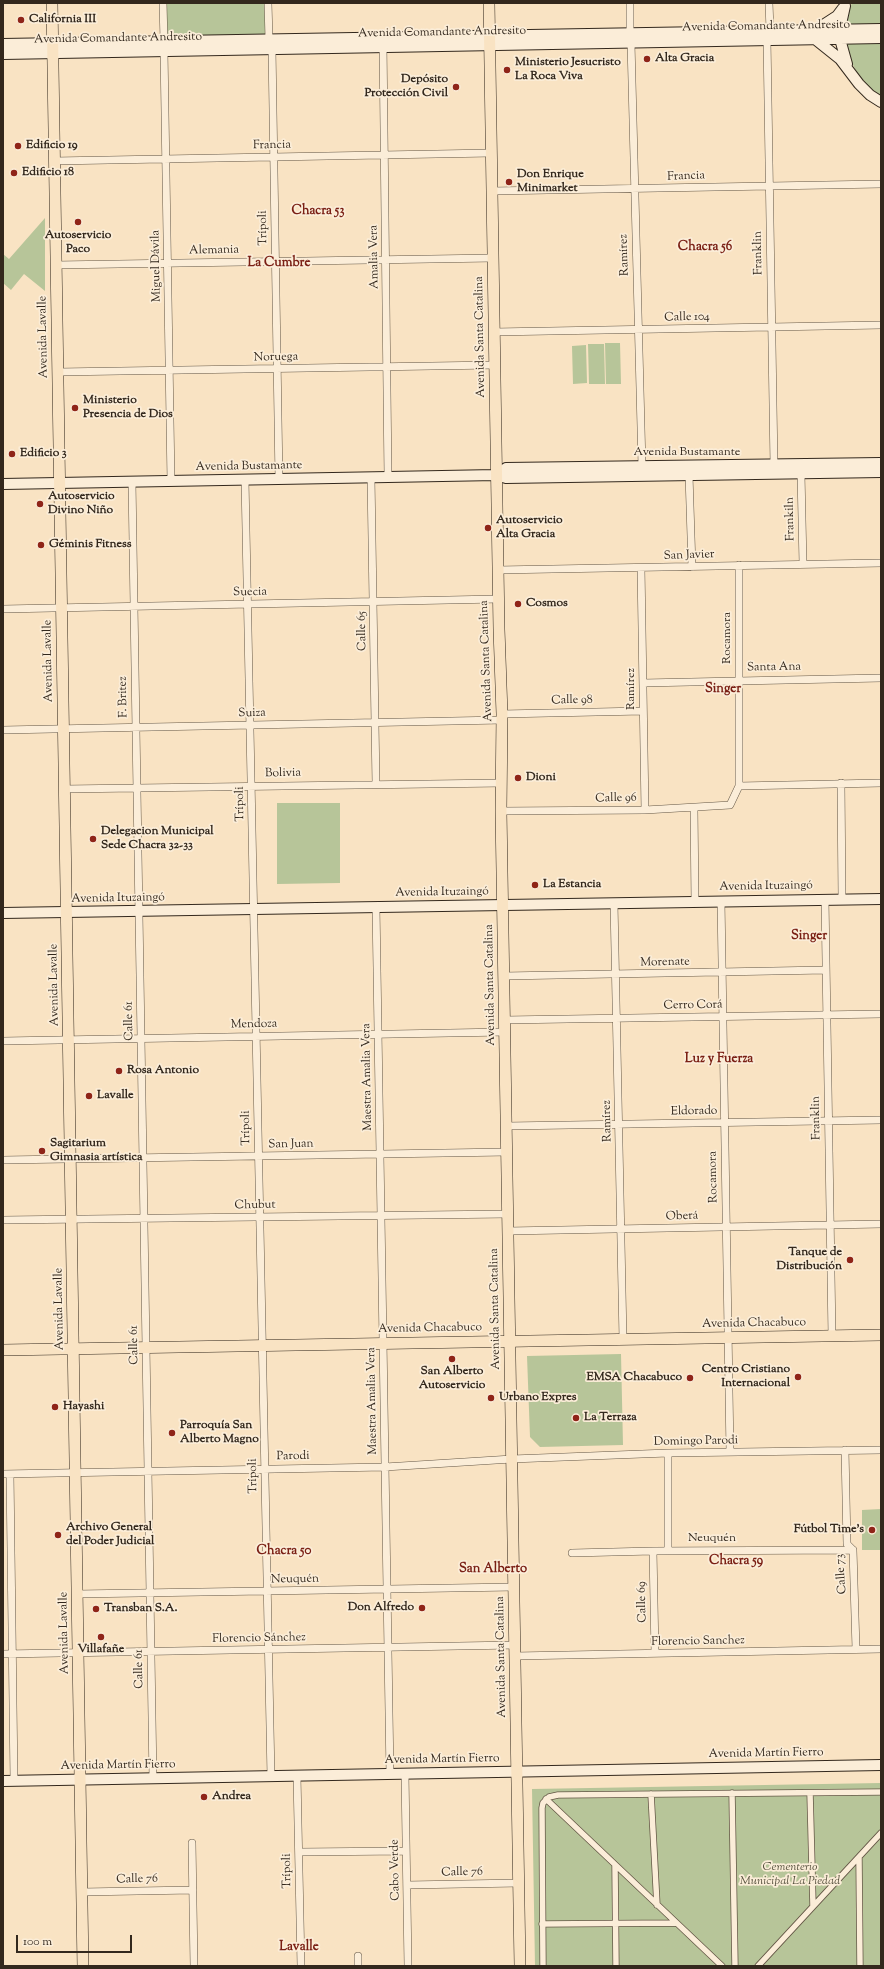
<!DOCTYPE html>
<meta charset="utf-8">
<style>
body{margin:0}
#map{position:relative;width:884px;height:1969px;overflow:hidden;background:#f9e3c3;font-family:"Sorts Mill Goudy",serif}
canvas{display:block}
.frame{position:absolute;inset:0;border:4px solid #33281d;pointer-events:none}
.scale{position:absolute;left:16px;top:1935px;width:116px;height:18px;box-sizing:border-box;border:2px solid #33281d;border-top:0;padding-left:5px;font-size:12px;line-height:14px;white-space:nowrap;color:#33281d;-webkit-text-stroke:3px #fbedd8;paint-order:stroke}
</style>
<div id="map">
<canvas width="884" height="1969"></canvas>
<div class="frame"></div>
<div class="scale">100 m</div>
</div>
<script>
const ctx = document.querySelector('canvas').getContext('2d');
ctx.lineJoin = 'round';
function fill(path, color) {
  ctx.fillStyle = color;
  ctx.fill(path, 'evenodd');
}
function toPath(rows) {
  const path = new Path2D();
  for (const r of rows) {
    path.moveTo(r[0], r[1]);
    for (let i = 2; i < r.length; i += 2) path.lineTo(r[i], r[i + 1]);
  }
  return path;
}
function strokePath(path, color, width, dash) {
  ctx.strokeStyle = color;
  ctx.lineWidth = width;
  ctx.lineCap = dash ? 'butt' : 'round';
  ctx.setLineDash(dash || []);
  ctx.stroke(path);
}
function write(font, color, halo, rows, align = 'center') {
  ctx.font = font + ' "Sorts Mill Goudy",serif';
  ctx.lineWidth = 3.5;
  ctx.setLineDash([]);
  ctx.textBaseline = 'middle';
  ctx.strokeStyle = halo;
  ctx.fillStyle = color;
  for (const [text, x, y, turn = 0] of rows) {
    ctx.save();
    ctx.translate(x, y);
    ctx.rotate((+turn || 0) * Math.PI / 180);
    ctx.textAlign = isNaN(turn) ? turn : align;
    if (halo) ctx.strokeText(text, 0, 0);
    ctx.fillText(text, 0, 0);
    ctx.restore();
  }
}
const green = toPath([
 [167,3,265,3,266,35,167,37],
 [852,3,881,3,881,96,874,92,858,75,848,55,845,32,849,9],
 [45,218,45,291,24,274,11,290,3,283,3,254,9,259],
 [605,343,620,343,621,384,606,384],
 [588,344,604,344,605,384,589,384],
 [586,345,587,383,573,384,572,346],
 [277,803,340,803,340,883,277,884],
 [621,1354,623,1445,540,1447,530,1437,527,1356],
 [881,1509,881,1550,862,1550,862,1510],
 [881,1783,881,1966,535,1966,532,1789]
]);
const pedestrian = toPath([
 [732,1793,735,1966],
 [810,1793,813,1906],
 [651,1794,657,1905],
 [546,1799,722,1966],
 [859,1858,860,1966],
 [615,1866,616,1966],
 [542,1924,676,1923],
 [543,1966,542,1808,543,1803,549,1797,558,1795,881,1792],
 [758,1966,881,1833]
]);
const minor = toPath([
 [163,3,164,41],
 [268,3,269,39],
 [630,3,630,32],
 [769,3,770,30],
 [767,40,774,465],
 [383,43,388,477],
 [631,43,642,466],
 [272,49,279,479],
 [164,51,171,481],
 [54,161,491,153],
 [492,191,881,184],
 [56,265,493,258],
 [494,332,881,325],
 [58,372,494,365],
 [801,474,803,564],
 [689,475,692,567],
 [371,478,376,784],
 [245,480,271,1776],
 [132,482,153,1778],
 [641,568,645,810],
 [498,570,881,563],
 [3,609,498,599],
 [643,683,881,678],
 [502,714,643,711],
 [3,730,502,720],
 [841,783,842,899],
 [739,786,881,783],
 [64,789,502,783],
 [694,808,695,902],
 [501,811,645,810,730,805,739,786,739,565],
 [825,899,832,1336],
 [721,901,730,1452],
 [614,903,623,1339],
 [376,907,390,1774],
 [504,976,826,970],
 [505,1020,881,1014],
 [3,1041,505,1032],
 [507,1126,881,1120],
 [3,1160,507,1152],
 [3,1220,508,1214],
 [508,1231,881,1224],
 [845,1450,847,1544,853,1550,856,1649],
 [668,1453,668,1550],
 [3,1474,385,1467,512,1459,668,1453,881,1450],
 [10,1474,14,1780],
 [653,1551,655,1653],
 [572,1553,653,1551,853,1550],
 [77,1594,514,1587],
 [3,1654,515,1645],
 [515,1656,881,1649],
 [405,1774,408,1966],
 [297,1776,301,1966],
 [192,1843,194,1966],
 [299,1852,406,1851],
 [407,1885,519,1883],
 [82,1892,193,1890],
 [358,1956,358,1966]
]);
const secondary = toPath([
 [845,6,841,24,840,39,847,64],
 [817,29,837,16,843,8],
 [815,39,840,59,859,84,870,95,881,102],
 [3,44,881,29],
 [3,54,881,38],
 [496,475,506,468,881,463],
 [3,484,388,477,496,475,506,478,881,472],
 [3,913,881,899],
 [3,1781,881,1765]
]);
const primary = toPath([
 [52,3,83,1966],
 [489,3,499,629,502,714,501,811,520,1966],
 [3,1350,881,1335]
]);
const markers = [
 [21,20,4,"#8f2418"],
 [647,59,4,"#8f2418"],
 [507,70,4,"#8f2418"],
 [456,87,4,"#8f2418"],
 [18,146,4,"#8f2418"],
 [14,173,4,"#8f2418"],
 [509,182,4,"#8f2418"],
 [78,222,4,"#8f2418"],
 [75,408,4,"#8f2418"],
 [12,454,4,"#8f2418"],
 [40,504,4,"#8f2418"],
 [488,528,4,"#8f2418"],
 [41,545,4,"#8f2418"],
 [518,604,4,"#8f2418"],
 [518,778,4,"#8f2418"],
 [93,839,4,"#8f2418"],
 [535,885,4,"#8f2418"],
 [119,1071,4,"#8f2418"],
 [89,1096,4,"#8f2418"],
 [42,1151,4,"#8f2418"],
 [850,1260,4,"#8f2418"],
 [452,1359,4,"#8f2418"],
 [798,1377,4,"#8f2418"],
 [690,1378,4,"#8f2418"],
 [491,1398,4,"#8f2418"],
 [55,1407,4,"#8f2418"],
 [576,1418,4,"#8f2418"],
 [172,1433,4,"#8f2418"],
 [872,1530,4,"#8f2418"],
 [58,1535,4,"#8f2418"],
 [422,1608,4,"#8f2418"],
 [96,1609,4,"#8f2418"],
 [101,1637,4,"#8f2418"],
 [204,1797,4,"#8f2418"]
];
const poiNames = [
 ["California III",29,20],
 ["Alta Gracia",655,59],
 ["Ministerio Jesucristo",515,63],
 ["La Roca Viva",515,77],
 ["Depósito",448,80,"right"],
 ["Protección Civil",448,94,"right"],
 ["Edificio 19",26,146],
 ["Edificio 18",22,173],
 ["Don Enrique",517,175],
 ["Minimarket",517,189],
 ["Autoservicio",78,236,"center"],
 ["Paco",78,250,"center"],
 ["Ministerio",83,401],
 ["Presencia de Dios",83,415],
 ["Edificio 3",20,454],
 ["Autoservicio",48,497],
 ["Divino Niño",48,511],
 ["Autoservicio",496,521],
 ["Alta Gracia",496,535],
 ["Géminis Fitness",49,545],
 ["Cosmos",526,604],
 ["Dioni",526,778],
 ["Delegacion Municipal",101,832],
 ["Sede Chacra 32-33",101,846],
 ["La Estancia",543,885],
 ["Rosa Antonio",127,1071],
 ["Lavalle",97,1096],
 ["Sagitarium",50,1144],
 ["Gimnasia artística",50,1158],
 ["Tanque de",842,1253,"right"],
 ["Distribución",842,1267,"right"],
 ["Centro Cristiano",790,1370,"right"],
 ["Internacional",790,1384,"right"],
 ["San Alberto",452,1372,"center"],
 ["Autoservicio",452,1386,"center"],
 ["EMSA Chacabuco",682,1378,"right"],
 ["Urbano Expres",499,1398],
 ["Hayashi",63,1407],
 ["La Terraza",584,1418],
 ["Parroquía San",180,1426],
 ["Alberto Magno",180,1440],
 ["Archivo General",66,1528],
 ["del Poder Judicial",66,1542],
 ["Fútbol Time's",864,1530,"right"],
 ["Don Alfredo",414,1608,"right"],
 ["Transban S.A.",104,1609],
 ["Villafañe",101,1650,"center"],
 ["Andrea",212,1797]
];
const streetNames = [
 ["Avenida Comandante Andresito",766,27,-1],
 ["Avenida Comandante Andresito",442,33,-1],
 ["Avenida Comandante Andresito",118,39,-1],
 ["Francia",272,146,-1],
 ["Francia",686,177,-2],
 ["Trípoli",264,228,-91],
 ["Alemania",214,251,-1],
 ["Franklin",759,253,-91],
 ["Ramírez",625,255,-92],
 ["Amalia Vera",375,257,-91],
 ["Miguel Dávila",157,266,-91],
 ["Calle 104",687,318,-1],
 ["Avenida Lavalle",44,337,-91],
 ["Avenida Santa Catalina",481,337,-91],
 ["Noruega",276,358,-1],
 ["Avenida Bustamante",687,453],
 ["Avenida Bustamante",249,467,-1],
 ["Frankiln",791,519,-91],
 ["San Javier",689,556,-2],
 ["Suecia",250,593,-1],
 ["Calle 65",363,631,-91],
 ["Rocamora",728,638,-90],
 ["Avenida Lavalle",49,661,-91],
 ["Avenida Santa Catalina",487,661,-92],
 ["Santa Ana",774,668,-1],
 ["Ramírez",632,689,-90],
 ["F. Britez",124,697,-91],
 ["Calle 98",572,701,-1],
 ["Suiza",252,714,-1],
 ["Bolivia",283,774,-1],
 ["Calle 96",616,799,-1],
 ["Trípoli",241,804,-91],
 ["Avenida Ituzaingó",766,887,-1],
 ["Avenida Ituzaingó",442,893,-1],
 ["Avenida Ituzaingó",118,899,-1],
 ["Morenate",665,963,-1],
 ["Avenida Lavalle",55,985,-91],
 ["Avenida Santa Catalina",491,985,-91],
 ["Cerro Corá",693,1006,-1],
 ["Calle 61",130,1021,-91],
 ["Mendoza",254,1025,-1],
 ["Maestra Amalia Vera",368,1077,-91],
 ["Eldorado",694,1112,-1],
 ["Franklin",817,1118,-91],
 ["Ramírez",608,1121,-91],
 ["Trípoli",247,1128,-91],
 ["San Juan",291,1145,-1],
 ["Rocamora",714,1177,-91],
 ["Chubut",255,1206,-1],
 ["Oberá",682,1217,-2],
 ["Avenida Lavalle",60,1309,-91],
 ["Avenida Santa Catalina",496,1309,-91],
 ["Avenida Chacabuco",754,1324,-1],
 ["Avenida Chacabuco",430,1329,-1],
 ["Calle 61",135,1345,-91],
 ["Maestra Amalia Vera",373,1401,-91],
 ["Domingo Parodi",696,1442,-1],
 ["Parodi",293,1457,-1],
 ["Trípoli",254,1476,-91],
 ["Neuquén",712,1539],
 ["Calle 73",842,1574,-94],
 ["Neuquén",295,1580,-1],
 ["Calle 69",643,1602,-91],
 ["Avenida Lavalle",65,1633,-91],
 ["Florencio Sánchez",259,1639,-1],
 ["Florencio Sanchez",698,1642,-1],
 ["Avenida Santa Catalina",502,1657,-91],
 ["Calle 61",140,1669,-91],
 ["Avenida Martín Fierro",766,1754,-1],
 ["Avenida Martín Fierro",442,1760,-1],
 ["Avenida Martín Fierro",118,1766,-1],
 ["Cabo Verde",396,1870,-91],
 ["Trípoli",288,1871,-91],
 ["Calle 76",462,1873,-1],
 ["Calle 76",137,1880,-1]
];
const parkNames = [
 ["Cementerio",790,1868],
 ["Municipal La Piedad",790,1882]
];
const neighbourhoodNames = [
 ["Chacra 53",318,212],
 ["Chacra 56",705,248],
 ["La Cumbre",279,264],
 ["Singer",723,690],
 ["Singer",809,937],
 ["Luz y Fuerza",719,1060],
 ["Chacra 50",284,1552],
 ["Chacra 59",736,1562],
 ["San Alberto",493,1570],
 ["Lavalle",299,1948]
];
fill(green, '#b7c599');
strokePath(pedestrian, '#645746', 7);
strokePath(minor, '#645746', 8);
strokePath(secondary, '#33281d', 12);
strokePath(primary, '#33281d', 12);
strokePath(pedestrian, '#fbedd8', 5.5);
strokePath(minor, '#fbedd8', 7);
strokePath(secondary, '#fbedd8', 10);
strokePath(primary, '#f9e3c3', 11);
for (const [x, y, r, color] of markers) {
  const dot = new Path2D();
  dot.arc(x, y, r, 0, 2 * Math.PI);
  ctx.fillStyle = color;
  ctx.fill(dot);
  strokePath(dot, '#fbedd8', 1.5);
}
write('bold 12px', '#33281d', '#fbedd8', poiNames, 'left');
write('12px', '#33281d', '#fbedd8', streetNames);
write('italic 12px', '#544f3c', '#fbedd8', parkNames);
write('bold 13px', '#7a1f14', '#fbedd8', neighbourhoodNames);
</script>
